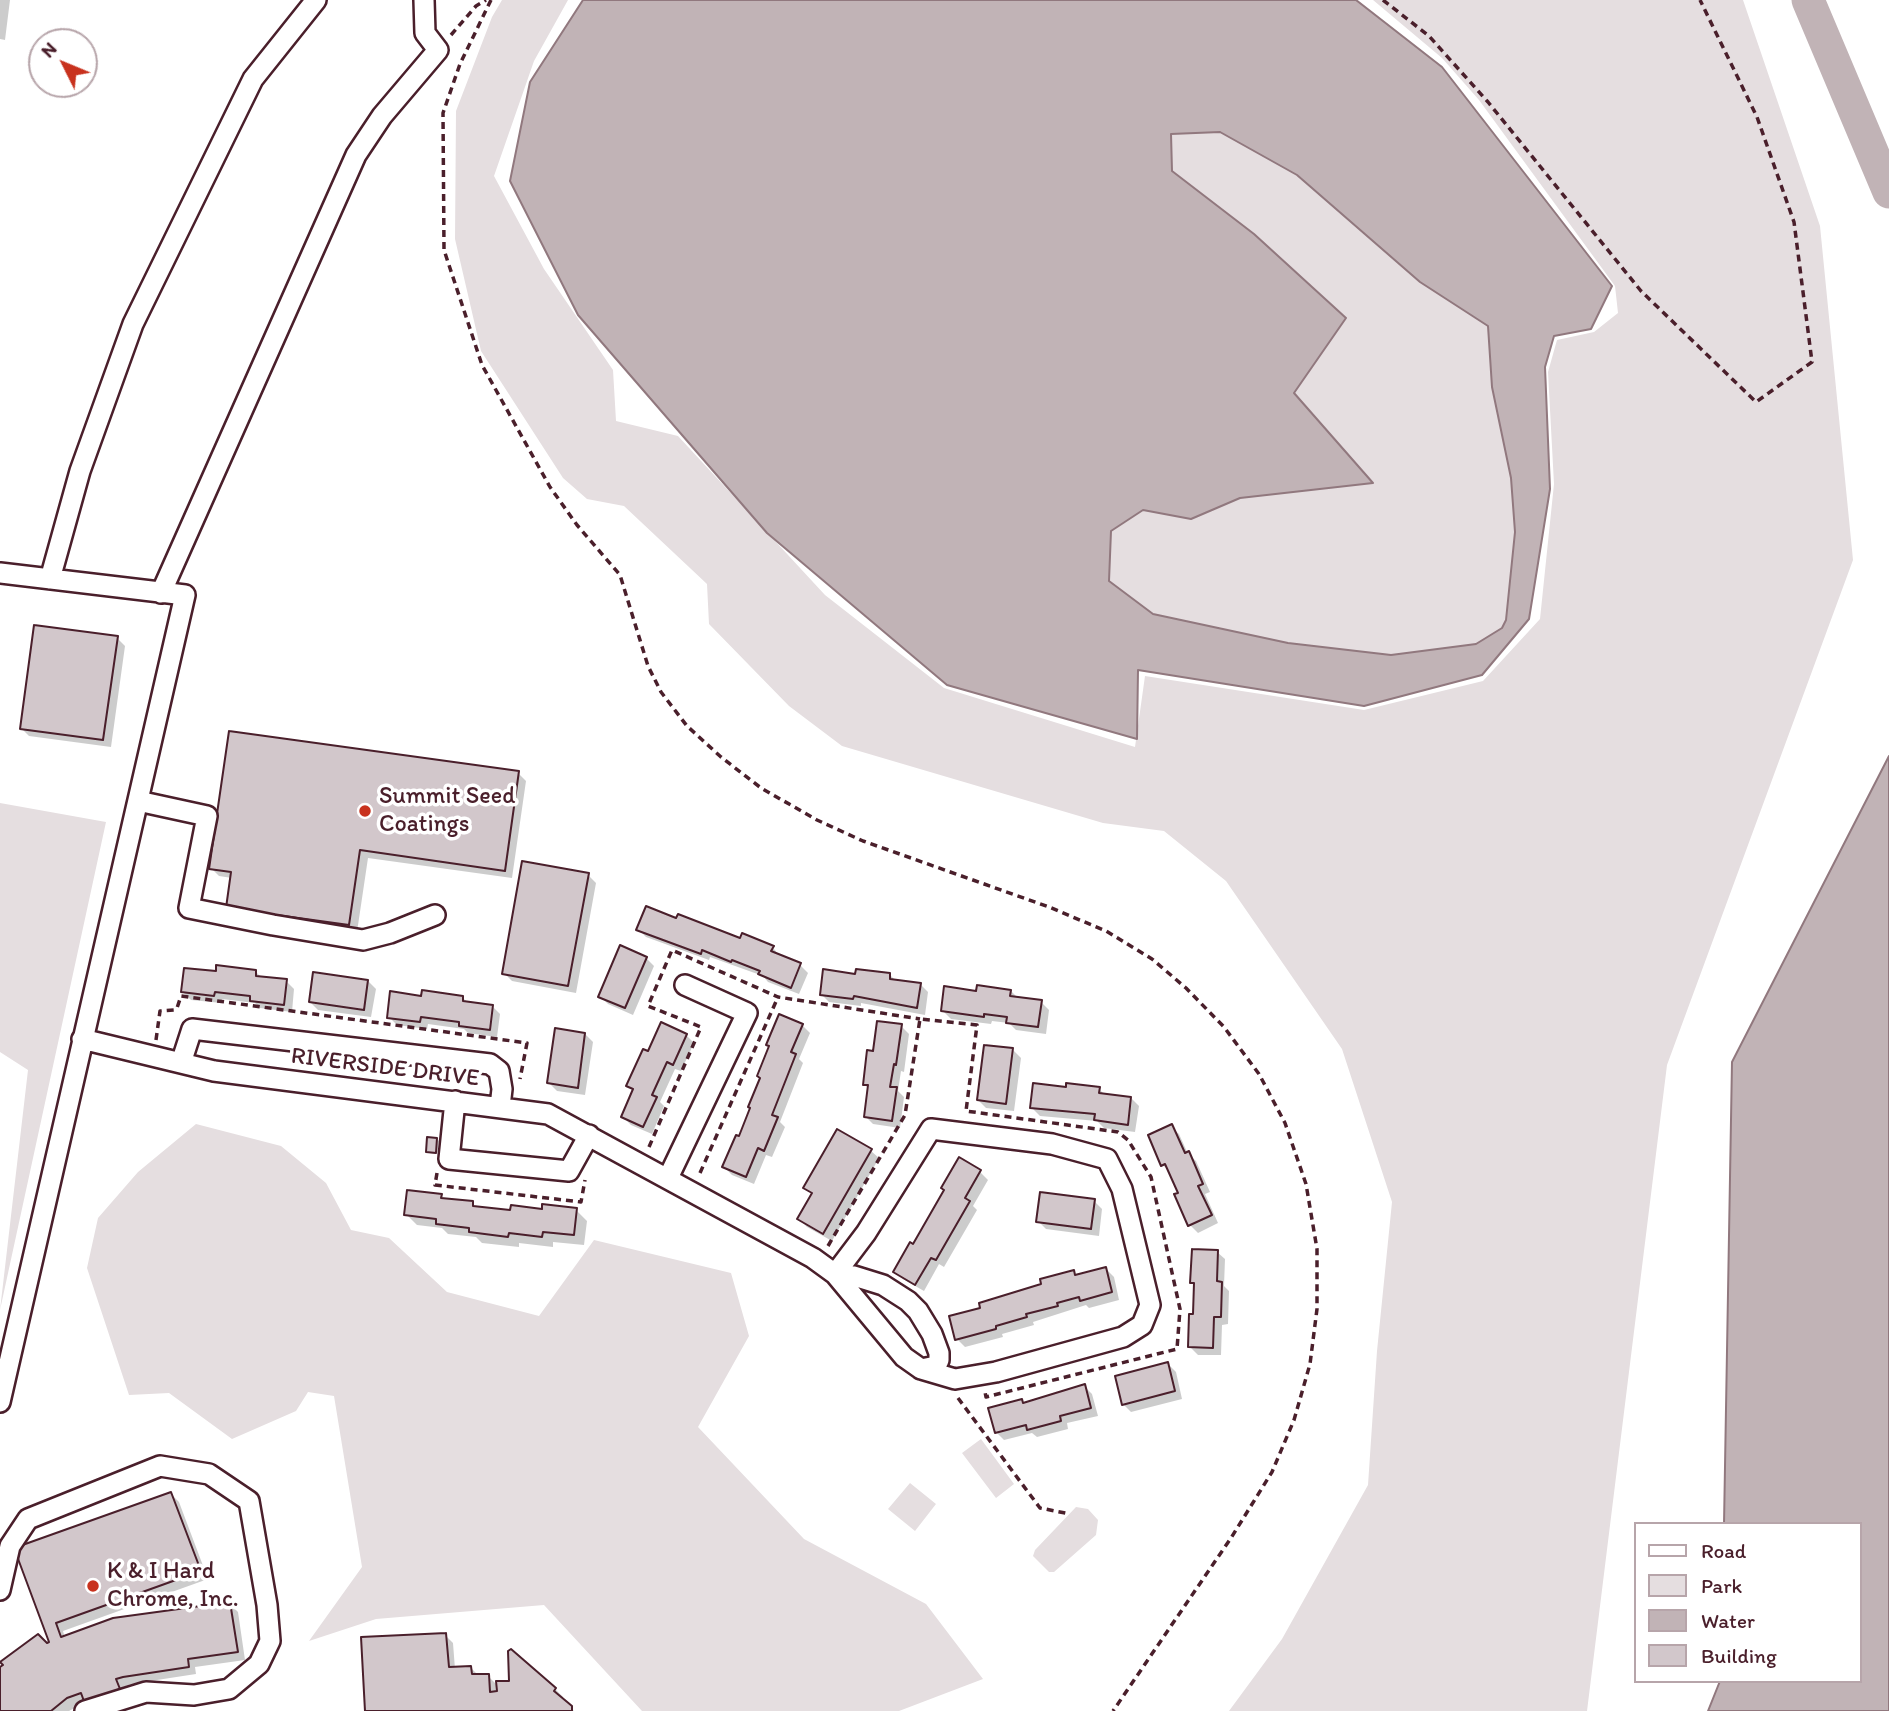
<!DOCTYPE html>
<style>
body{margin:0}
#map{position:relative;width:1889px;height:1711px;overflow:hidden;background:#fff;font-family:Itim,sans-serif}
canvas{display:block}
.legend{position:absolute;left:1634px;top:1522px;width:228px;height:161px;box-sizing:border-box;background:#fff;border:2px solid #b7a5aa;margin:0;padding:9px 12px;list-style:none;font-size:21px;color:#4a1f2b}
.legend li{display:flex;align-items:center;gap:14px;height:35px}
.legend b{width:35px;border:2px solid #b7a5aa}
.north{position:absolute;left:28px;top:28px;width:70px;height:70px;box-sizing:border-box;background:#fff;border:2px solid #b7a5aa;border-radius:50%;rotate:313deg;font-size:19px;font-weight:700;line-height:28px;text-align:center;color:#4a1f2b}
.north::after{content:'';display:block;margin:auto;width:24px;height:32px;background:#c8321e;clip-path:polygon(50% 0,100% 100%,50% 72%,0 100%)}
</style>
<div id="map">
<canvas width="1889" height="1711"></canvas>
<ul class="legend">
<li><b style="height:9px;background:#fff"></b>Road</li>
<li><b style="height:19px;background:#e5dee0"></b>Park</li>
<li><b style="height:19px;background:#c1b3b6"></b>Water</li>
<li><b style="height:19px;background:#d2c7cb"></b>Building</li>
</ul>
<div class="north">N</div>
</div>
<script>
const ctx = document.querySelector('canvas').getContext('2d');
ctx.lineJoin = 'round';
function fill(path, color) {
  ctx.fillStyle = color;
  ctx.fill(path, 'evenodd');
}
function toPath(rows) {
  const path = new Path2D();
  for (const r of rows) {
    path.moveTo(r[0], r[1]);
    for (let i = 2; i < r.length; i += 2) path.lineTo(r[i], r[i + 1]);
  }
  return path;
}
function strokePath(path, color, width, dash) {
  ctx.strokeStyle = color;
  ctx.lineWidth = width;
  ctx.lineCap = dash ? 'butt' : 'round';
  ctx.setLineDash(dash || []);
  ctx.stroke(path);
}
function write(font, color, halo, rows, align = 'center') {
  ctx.font = font + ' Itim,sans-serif';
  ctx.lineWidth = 7;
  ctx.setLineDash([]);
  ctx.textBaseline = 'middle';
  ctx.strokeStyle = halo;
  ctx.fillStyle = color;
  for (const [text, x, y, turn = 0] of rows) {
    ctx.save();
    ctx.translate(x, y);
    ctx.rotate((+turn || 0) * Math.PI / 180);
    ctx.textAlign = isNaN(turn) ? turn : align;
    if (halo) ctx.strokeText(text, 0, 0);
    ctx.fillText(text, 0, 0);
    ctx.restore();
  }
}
const green = toPath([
 [502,0,568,0,534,61,494,176,544,269,613,370,616,421,678,436,825,595,944,688,1135,747,1145,676,1364,710,1483,681,1540,619,1554,484,1548,372,1557,340,1594,332,1618,313,1615,286,1479,100,1442,58,1373,0,1743,0,1820,226,1853,560,1667,1065,1587,1711,1229,1711,1282,1639,1368,1485,1377,1351,1392,1202,1342,1049,1226,881,1164,831,1103,823,842,746,789,706,709,624,707,584,624,506,587,499,563,478,481,351,455,239,456,111,492,17],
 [1220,132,1297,175,1420,282,1488,326,1492,387,1511,478,1515,532,1506,620,1502,628,1476,644,1391,655,1288,643,1153,614,1109,581,1111,531,1143,509,1191,519,1240,498,1372,482,1294,393,1346,318,1254,234,1172,171,1171,134],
 [0,803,106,822,0,1310,28,1070,0,1052],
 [196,1124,281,1146,326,1183,351,1230,389,1238,447,1292,539,1316,594,1240,731,1273,749,1336,698,1427,804,1539,926,1604,983,1679,899,1711,642,1711,544,1605,376,1619,309,1641,362,1567,334,1396,308,1392,296,1411,232,1439,169,1393,129,1395,87,1268,98,1218,138,1172],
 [981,1439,1014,1484,996,1498,962,1453],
 [910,1483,936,1504,915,1531,888,1509],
 [1076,1507,1088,1509,1098,1520,1096,1535,1054,1572,1049,1572,1033,1556,1035,1550]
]);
const water = toPath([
 [583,0,1356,0,1442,67,1612,286,1591,329,1554,336,1545,367,1550,489,1529,619,1482,675,1364,706,1138,670,1137,739,947,685,767,533,578,315,510,181,530,82,583,0],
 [1220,132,1297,175,1420,282,1488,326,1492,387,1511,478,1515,532,1506,620,1502,628,1476,644,1391,655,1288,643,1153,614,1109,581,1111,531,1143,510,1191,519,1240,498,1373,483,1294,393,1346,318,1254,234,1172,171,1171,134,1220,132],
 [1889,756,1889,1711,1708,1711,1720,1681,1859,1681,1859,1524,1724,1524,1732,1062,1889,756]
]);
const shadow = toPath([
 [0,0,10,0,5,40,0,39],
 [117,638,125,646,111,747,29,736,21,728],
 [518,773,526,781,512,878,368,858,357,932,236,915,232,878,219,876,211,868],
 [588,875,596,883,576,993,512,981,504,973],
 [638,929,741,940,773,948,780,956,800,965,808,973,799,994,768,982,763,976,710,957,709,960,646,937],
 [646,958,654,966,633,1015,608,1004,600,996],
 [256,972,262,978,286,981,294,989,292,1012,260,1008,255,1003,222,999,222,1003,191,1000,183,992,218,973],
 [890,975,896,981,920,984,928,992,925,1015,861,1003,861,1006,829,1002,821,994,857,976],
 [368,981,376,989,371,1017,318,1010,310,1002],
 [1011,991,1018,998,1041,1002,1049,1010,1046,1034,1016,1030,1009,1023,992,1021,991,1024,951,1019,943,1011],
 [422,997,462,997,468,1003,492,1006,500,1014,497,1037,468,1033,464,1029,428,1024,427,1029,397,1025,389,1017],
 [802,1025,810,1033,799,1059,803,1063,780,1122,785,1127,772,1157,766,1155,754,1184,732,1175,724,1167],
 [901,1026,909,1034,904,1072,901,1071,898,1091,904,1097,900,1128,873,1124,865,1116,869,1089,864,1084,875,1053],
 [585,1034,593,1042,585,1095,557,1091,549,1083],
 [686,1035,694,1043,681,1071,675,1069,660,1102,664,1106,652,1134,631,1125,623,1117,634,1091,628,1086,649,1053],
 [1013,1050,1021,1058,1014,1111,986,1108,978,1100],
 [1067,1089,1099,1089,1105,1095,1131,1098,1139,1106,1135,1132,1104,1128,1097,1121,1040,1116,1032,1108],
 [1171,1127,1179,1134,1188,1154,1196,1161,1210,1192,1205,1194,1218,1223,1198,1233,1190,1225,1170,1172,1163,1165],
 [437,1139,439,1141,437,1154,429,1153,427,1152],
 [871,1151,879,1158,832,1241,807,1227,799,1219,813,1195,806,1187],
 [960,1160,980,1172,988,1180,973,1206,977,1210,944,1267,939,1264,924,1291,903,1279,895,1272,914,1246,946,1190],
 [441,1195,446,1200,472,1203,478,1208,511,1212,576,1210,587,1221,584,1245,553,1242,553,1247,519,1243,519,1247,482,1243,476,1237,448,1234,442,1228,417,1225,406,1214],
 [1094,1201,1102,1209,1099,1236,1046,1229,1038,1221],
 [1217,1252,1225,1259,1224,1286,1229,1291,1228,1324,1222,1325,1221,1355,1198,1355,1190,1347,1195,1316,1196,1286,1192,1282],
 [1106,1269,1114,1277,1119,1300,1089,1308,1086,1305,1033,1322,1034,1325,1002,1334,1003,1337,965,1347,957,1339,982,1309,1073,1272,1078,1276],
 [1168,1364,1176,1372,1182,1399,1131,1412,1123,1404],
 [1084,1386,1092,1394,1098,1416,1067,1423,1068,1429,1037,1437,1032,1433,1004,1440,996,1432,1022,1401,1025,1404],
 [171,1494,179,1502,208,1579,63,1631,65,1638,230,1604,238,1612,245,1660,195,1667,196,1674,131,1684,123,1687,127,1697,86,1702,69,1711,0,1711,0,1669,51,1642,16,1549],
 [445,1635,453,1643,455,1669,471,1668,479,1676,488,1676,498,1686,510,1682,511,1652,555,1689,563,1697,561,1700,574,1711,367,1711]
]);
const river = toPath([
 [1808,0,1889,192]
]);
const building = toPath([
 [34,625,118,636,103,740,20,729,34,625],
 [229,731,519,771,505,871,360,850,349,925,226,908,231,872,209,869,229,731],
 [522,861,589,873,568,986,502,974,522,861],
 [646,906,676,918,678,914,740,938,742,933,774,946,771,951,801,963,791,988,758,974,760,971,732,960,731,962,702,950,701,954,636,930,646,906],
 [620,945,647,957,625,1008,598,997,620,945],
 [216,965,256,970,256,976,287,979,284,1005,250,1001,250,996,215,992,214,996,181,992,184,968,216,971,216,965],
 [823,969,855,974,856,969,890,973,890,979,921,983,917,1008,854,996,853,999,820,995,823,969],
 [313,972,368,980,364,1010,309,1002,313,972],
 [977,985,1011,990,1010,996,1042,1000,1038,1027,1006,1023,1007,1017,984,1014,984,1017,941,1011,944,986,976,991,977,985],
 [422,990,463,996,463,1001,493,1005,490,1030,459,1026,459,1022,421,1017,420,1022,387,1018,390,991,421,996,422,990],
 [779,1014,803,1024,791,1052,796,1054,772,1115,778,1117,764,1151,758,1148,746,1177,722,1167,736,1135,739,1136,750,1108,748,1107,760,1078,757,1076,769,1046,766,1045,779,1014],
 [877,1021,902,1024,896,1065,894,1064,890,1087,897,1087,892,1121,864,1117,868,1085,863,1085,867,1050,873,1051,877,1021],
 [661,1022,687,1034,673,1065,667,1062,652,1095,657,1097,643,1127,621,1117,633,1089,626,1086,643,1049,648,1051,661,1022],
 [555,1028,585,1033,578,1088,547,1083,555,1028],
 [984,1045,1013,1048,1006,1104,977,1100,984,1045],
 [1033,1083,1066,1087,1066,1083,1100,1087,1099,1093,1131,1097,1128,1125,1094,1120,1095,1114,1030,1108,1033,1083],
 [1172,1124,1185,1153,1189,1151,1203,1184,1198,1186,1212,1215,1188,1226,1174,1194,1178,1193,1165,1164,1161,1166,1148,1135,1172,1124],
 [837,1129,872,1149,823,1234,797,1219,812,1193,803,1188,837,1129],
 [427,1137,437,1138,436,1153,426,1152,427,1137],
 [959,1157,981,1170,965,1198,970,1201,936,1260,931,1258,915,1285,893,1272,910,1242,913,1244,944,1190,941,1188,959,1157],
 [407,1190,442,1194,441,1198,473,1201,473,1206,510,1210,511,1205,542,1209,542,1204,577,1208,574,1235,543,1232,542,1237,509,1233,508,1237,469,1232,469,1228,436,1224,436,1219,404,1215,407,1190],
 [1040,1192,1095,1199,1091,1229,1036,1222,1040,1192],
 [1192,1249,1218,1250,1217,1281,1222,1282,1221,1317,1214,1317,1213,1348,1188,1347,1189,1314,1193,1314,1194,1283,1190,1283,1192,1249],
 [1106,1267,1112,1292,1080,1301,1079,1297,1057,1303,1058,1306,1026,1314,1027,1317,996,1326,996,1329,955,1340,949,1316,980,1308,979,1303,1041,1284,1040,1279,1074,1270,1075,1275,1106,1267],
 [1168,1362,1175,1391,1122,1405,1115,1376,1168,1362],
 [1085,1384,1091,1408,1060,1416,1061,1421,1027,1430,1026,1425,995,1433,988,1408,1022,1399,1023,1403,1085,1384],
 [171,1492,201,1571,56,1623,61,1637,113,1618,230,1602,238,1652,188,1659,189,1667,123,1677,116,1679,120,1689,85,1704,81,1693,67,1698,51,1711,0,1711,0,1667,3,1665,0,1662,38,1634,47,1643,49,1642,14,1548,171,1492],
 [446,1633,449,1667,471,1666,472,1674,489,1674,490,1692,497,1691,496,1681,509,1681,508,1651,511,1649,556,1688,554,1691,572,1706,572,1711,365,1711,361,1637,446,1633]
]);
const path = toPath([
 [491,0,460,64,443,113,444,250,482,365,550,487,577,525,620,575,648,666,661,692,687,726,721,757,761,788,817,820,863,841,1049,907,1106,931,1152,959,1186,988,1224,1027,1259,1074,1285,1123,1306,1184,1317,1249,1317,1309,1310,1364,1294,1420,1272,1472,1231,1538,1113,1711],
 [1383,0,1429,36,1488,102,1641,291,1756,402,1812,362,1794,222,1757,117,1700,0],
 [451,35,476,6,486,0],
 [156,1040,160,1011,174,1010,177,1008,181,996,527,1043,520,1079],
 [649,1147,701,1027,648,1006,672,950,778,997,920,1019],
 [437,1173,435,1185,581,1202,585,1180],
 [700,1173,778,997],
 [828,1246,905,1115,920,1019,977,1025,966,1111,1118,1132,1128,1140,1151,1177,1180,1309,1177,1349,986,1397,985,1392],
 [958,1398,1040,1508,1070,1514]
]);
const minor = toPath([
 [0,573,185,595,0,1402],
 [50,579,80,471,133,324,253,79,316,0],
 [161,593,356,155,382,116,438,50,425,33,424,0],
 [138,801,207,816,189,908,273,925,363,940,390,933,435,915],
 [82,1039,214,1071,548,1114,813,1258,835,1274,866,1233,931,1129,1052,1144,1107,1159,1122,1189,1150,1305,1142,1325,1123,1337,996,1372,955,1379,921,1369],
 [181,1063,192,1029,490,1064,499,1071,502,1089,500,1107],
 [455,1101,449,1159,569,1171,589,1135],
 [668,1178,747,1013,685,985],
 [835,1274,854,1276,883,1285,908,1301,918,1311,932,1334,939,1353,939,1360,936,1366,921,1369,904,1357,835,1274],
 [0,1590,10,1546,28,1519,160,1466,209,1474,249,1501,267,1605,270,1641,259,1664,229,1689,194,1695,146,1692,85,1711]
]);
const markers = [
 [365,811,7,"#c8321e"],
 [93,1586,7,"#c8321e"]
];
const poiNames = [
 ["Summit Seed",379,797],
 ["Coatings",379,825],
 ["K & I Hard",107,1572],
 ["Chrome, Inc.",107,1600]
];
const streetNames = [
 ["RIVERSIDE DRIVE",385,1068,7]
];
fill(green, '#e5dee0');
fill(water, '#c1b3b6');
strokePath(water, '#91787e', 2);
fill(shadow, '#0003');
strokePath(river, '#c1b3b6', 33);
fill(building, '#d2c7cb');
strokePath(building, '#4a1f2b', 2);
strokePath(minor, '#4a1f2b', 24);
strokePath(path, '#4a1f2b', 3.5, [7, 5]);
strokePath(minor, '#fff', 19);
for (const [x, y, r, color] of markers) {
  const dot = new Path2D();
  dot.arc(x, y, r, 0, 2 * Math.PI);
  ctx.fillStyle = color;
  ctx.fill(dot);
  strokePath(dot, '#fff', 2.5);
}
write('24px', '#4a1f2b', '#fff', poiNames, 'left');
write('24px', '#4a1f2b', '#fff', streetNames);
</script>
